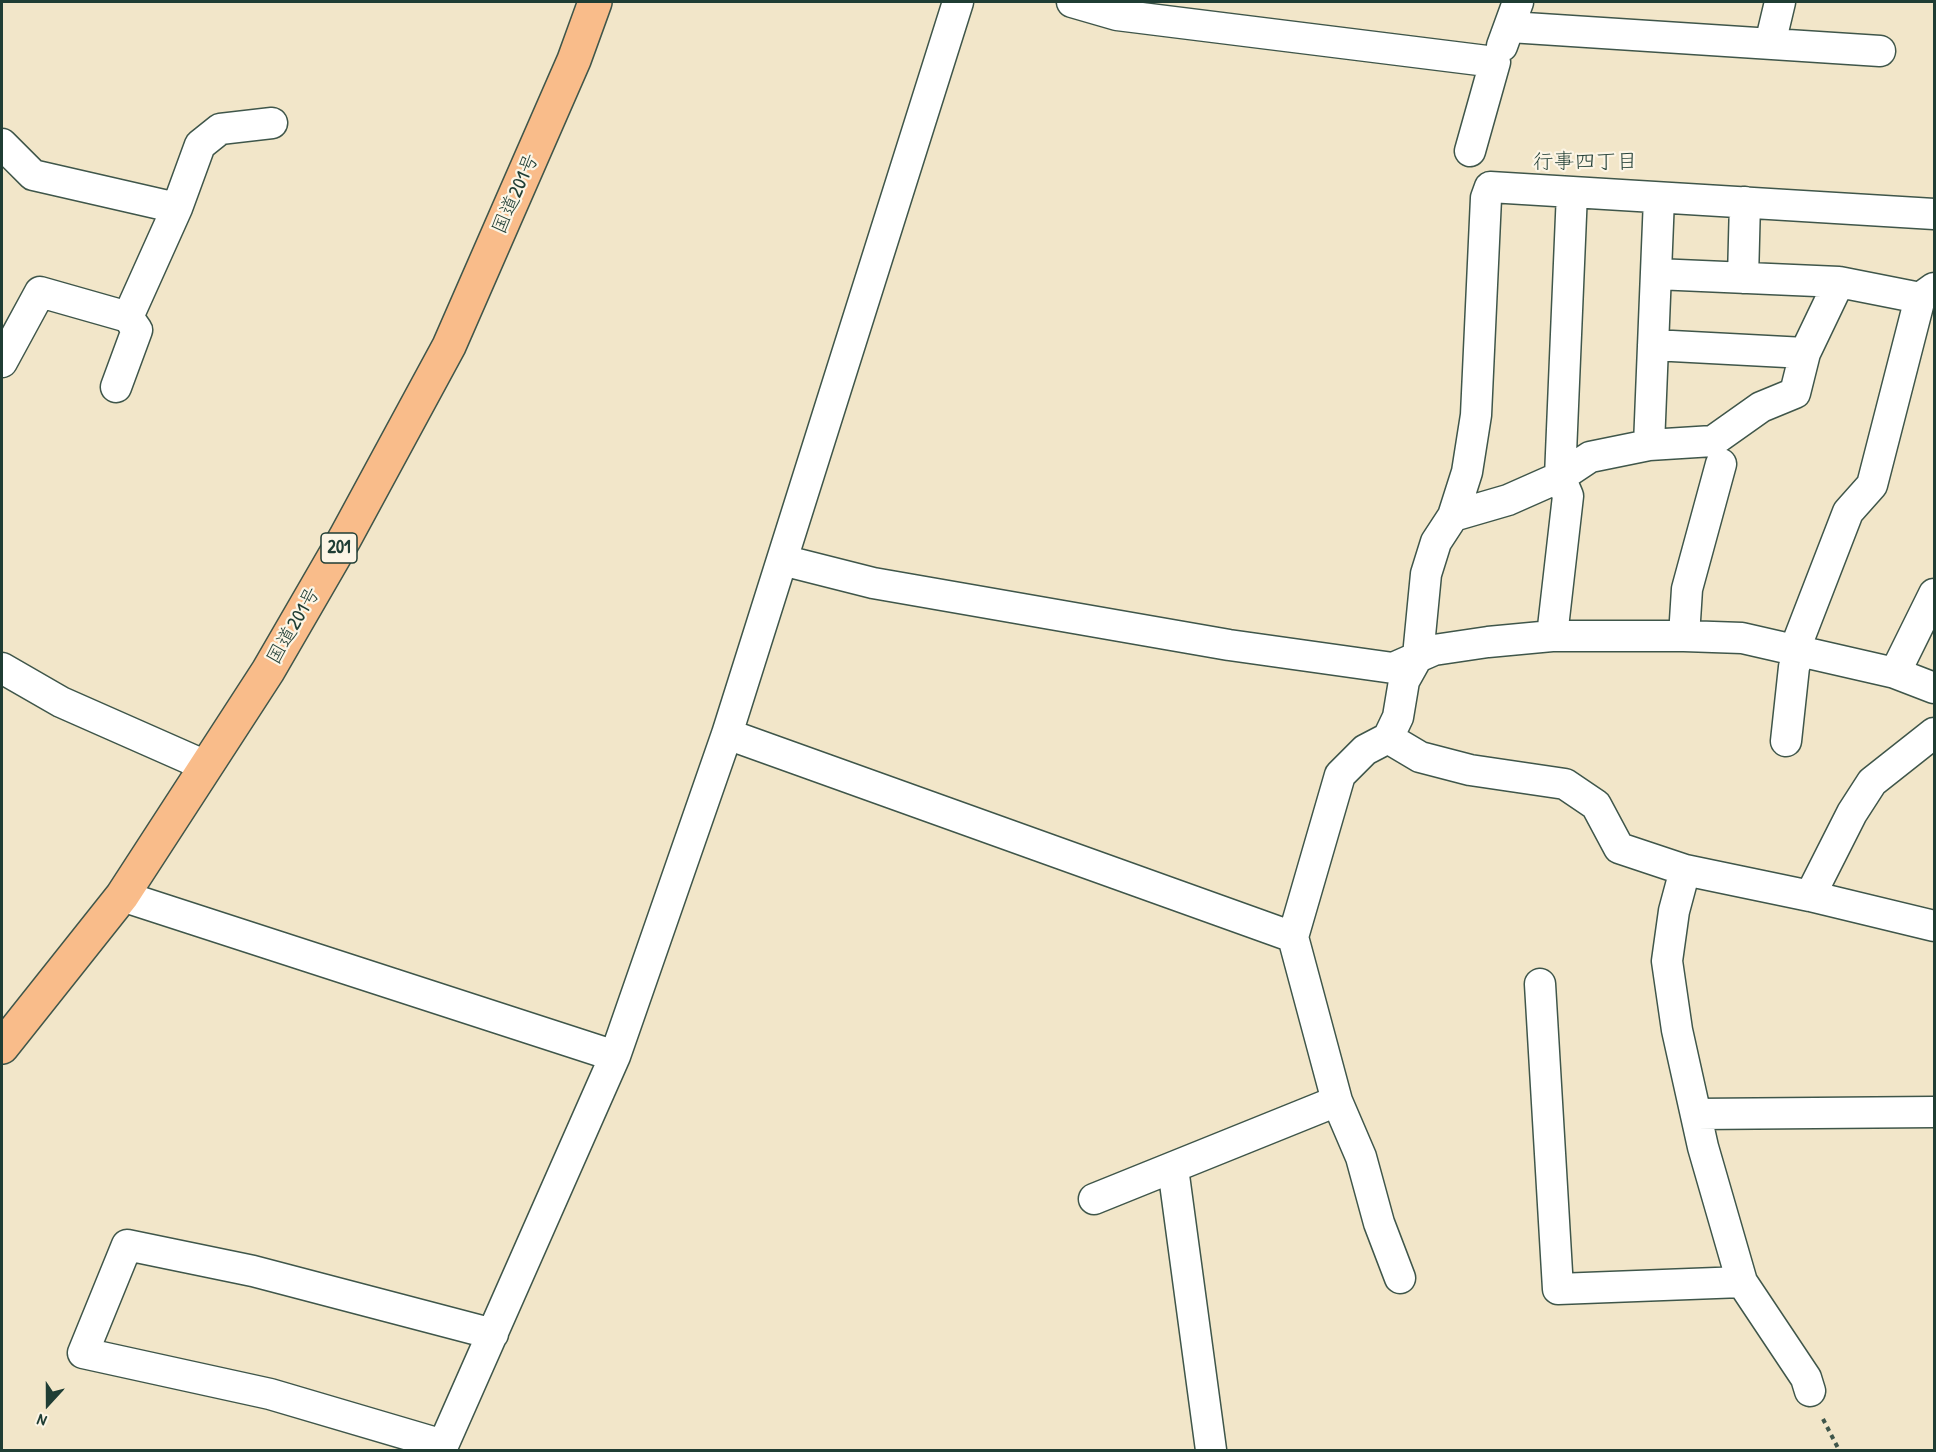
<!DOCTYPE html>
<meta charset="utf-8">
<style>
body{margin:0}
#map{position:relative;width:1936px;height:1452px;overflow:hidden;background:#f2e6c9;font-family:"Patrick Hand",sans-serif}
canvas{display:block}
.frame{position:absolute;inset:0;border:3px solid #1f3d34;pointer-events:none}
.north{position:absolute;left:18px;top:1374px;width:60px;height:60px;-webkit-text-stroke:4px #fcf5e5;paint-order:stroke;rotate:201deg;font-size:16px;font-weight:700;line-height:24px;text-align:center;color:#1f3d34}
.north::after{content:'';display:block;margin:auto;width:21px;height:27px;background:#1f3d34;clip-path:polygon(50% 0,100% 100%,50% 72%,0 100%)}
</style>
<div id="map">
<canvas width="1936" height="1452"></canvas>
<div class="frame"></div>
<div class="north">N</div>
</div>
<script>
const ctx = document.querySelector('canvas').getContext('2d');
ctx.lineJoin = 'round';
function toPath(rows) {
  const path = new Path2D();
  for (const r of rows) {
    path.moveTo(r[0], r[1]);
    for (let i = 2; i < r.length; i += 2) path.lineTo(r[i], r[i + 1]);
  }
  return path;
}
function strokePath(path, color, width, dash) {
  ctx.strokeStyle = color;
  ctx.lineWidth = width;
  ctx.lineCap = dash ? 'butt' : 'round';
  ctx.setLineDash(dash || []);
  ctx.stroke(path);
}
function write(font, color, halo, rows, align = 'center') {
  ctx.font = font + ' "Patrick Hand","Klee One",sans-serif';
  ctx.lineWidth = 4.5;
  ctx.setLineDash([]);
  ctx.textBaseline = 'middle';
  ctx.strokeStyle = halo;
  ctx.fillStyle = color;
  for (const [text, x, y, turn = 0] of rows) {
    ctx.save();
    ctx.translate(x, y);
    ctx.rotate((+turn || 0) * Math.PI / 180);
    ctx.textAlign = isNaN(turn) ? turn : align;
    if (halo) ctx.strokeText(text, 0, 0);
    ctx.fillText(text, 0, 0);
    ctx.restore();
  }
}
const path = toPath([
 [1823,1419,1839,1450]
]);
const minor = toPath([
 [1072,2,1117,15,1495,62,1470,151],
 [1510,27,1880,51],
 [1770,44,1780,2],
 [1502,46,1518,2],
 [2,144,33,175,177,208,200,145,220,129,272,123],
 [1656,274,1839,282],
 [1743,278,1745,202],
 [1653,345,1805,353],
 [2,362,40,292,128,317],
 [116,387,137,330,128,317,177,208],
 [1649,445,1659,198],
 [1453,516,1508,500,1560,477,1590,457,1649,445,1713,441,1761,407,1795,393,1805,353,1839,282,1920,298,1934,288],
 [782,560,873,583,1229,645,1393,668,1434,650,1488,642,1552,636,1684,636,1742,638,1895,673,1934,688],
 [1552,636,1568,496,1560,477,1572,192],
 [1684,636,1687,589,1721,464],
 [1795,649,1848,512,1872,485,1920,298],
 [2,668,61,702,206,766],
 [1895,673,1934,594],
 [727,734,1293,937],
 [1388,738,1420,757,1470,770,1565,784,1596,805,1619,848,1685,870,1810,896,1934,926],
 [1786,741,1794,667,1800,651],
 [1685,870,1674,911,1667,961,1677,1030,1703,1147,1742,1282,1806,1378,1810,1391],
 [122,896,615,1056],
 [1810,896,1852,813,1872,782,1934,733],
 [1540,984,1558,1289,1742,1282],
 [1337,1101,1361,1157,1379,1223,1400,1278],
 [1697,1114,1934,1112],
 [1173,1168,1211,1450],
 [1094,1199,1337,1101,1293,937,1340,775,1365,750,1388,738,1398,717,1404,681,1418,656,1426,574,1436,542,1453,516,1467,472,1476,415,1486,198,1490,187,1934,214],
 [443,1445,270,1394,83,1353,127,1245,253,1271,493,1334],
 [441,1450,615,1056,727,734,958,2]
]);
const trunk = toPath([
 [2,1047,122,896,268,671,345,538,449,346,574,60,595,2]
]);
const shields = [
 [339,548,36]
];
const shieldNames = [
 ["201",339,548]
];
const streetNames = [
 ["国道201号",516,194,-66],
 ["国道201号",294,626,-60]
];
const neighbourhoodNames = [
 ["行事四丁目",1585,162]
];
strokePath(minor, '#3f564a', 33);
strokePath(trunk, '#3f564a', 36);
strokePath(path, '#3f564a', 4, [4.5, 4.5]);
strokePath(minor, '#fff', 30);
strokePath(trunk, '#f9bc8a', 33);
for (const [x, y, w] of shields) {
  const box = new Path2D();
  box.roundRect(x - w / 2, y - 15, w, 30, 4.5);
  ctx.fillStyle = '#fcf5e5';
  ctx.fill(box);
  strokePath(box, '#1f3d34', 1.5);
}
write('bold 18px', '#1f3d34', null, shieldNames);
write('20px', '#1f3d34', '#fcf5e5', streetNames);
write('21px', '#1f3d34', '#fcf5e5', neighbourhoodNames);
</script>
